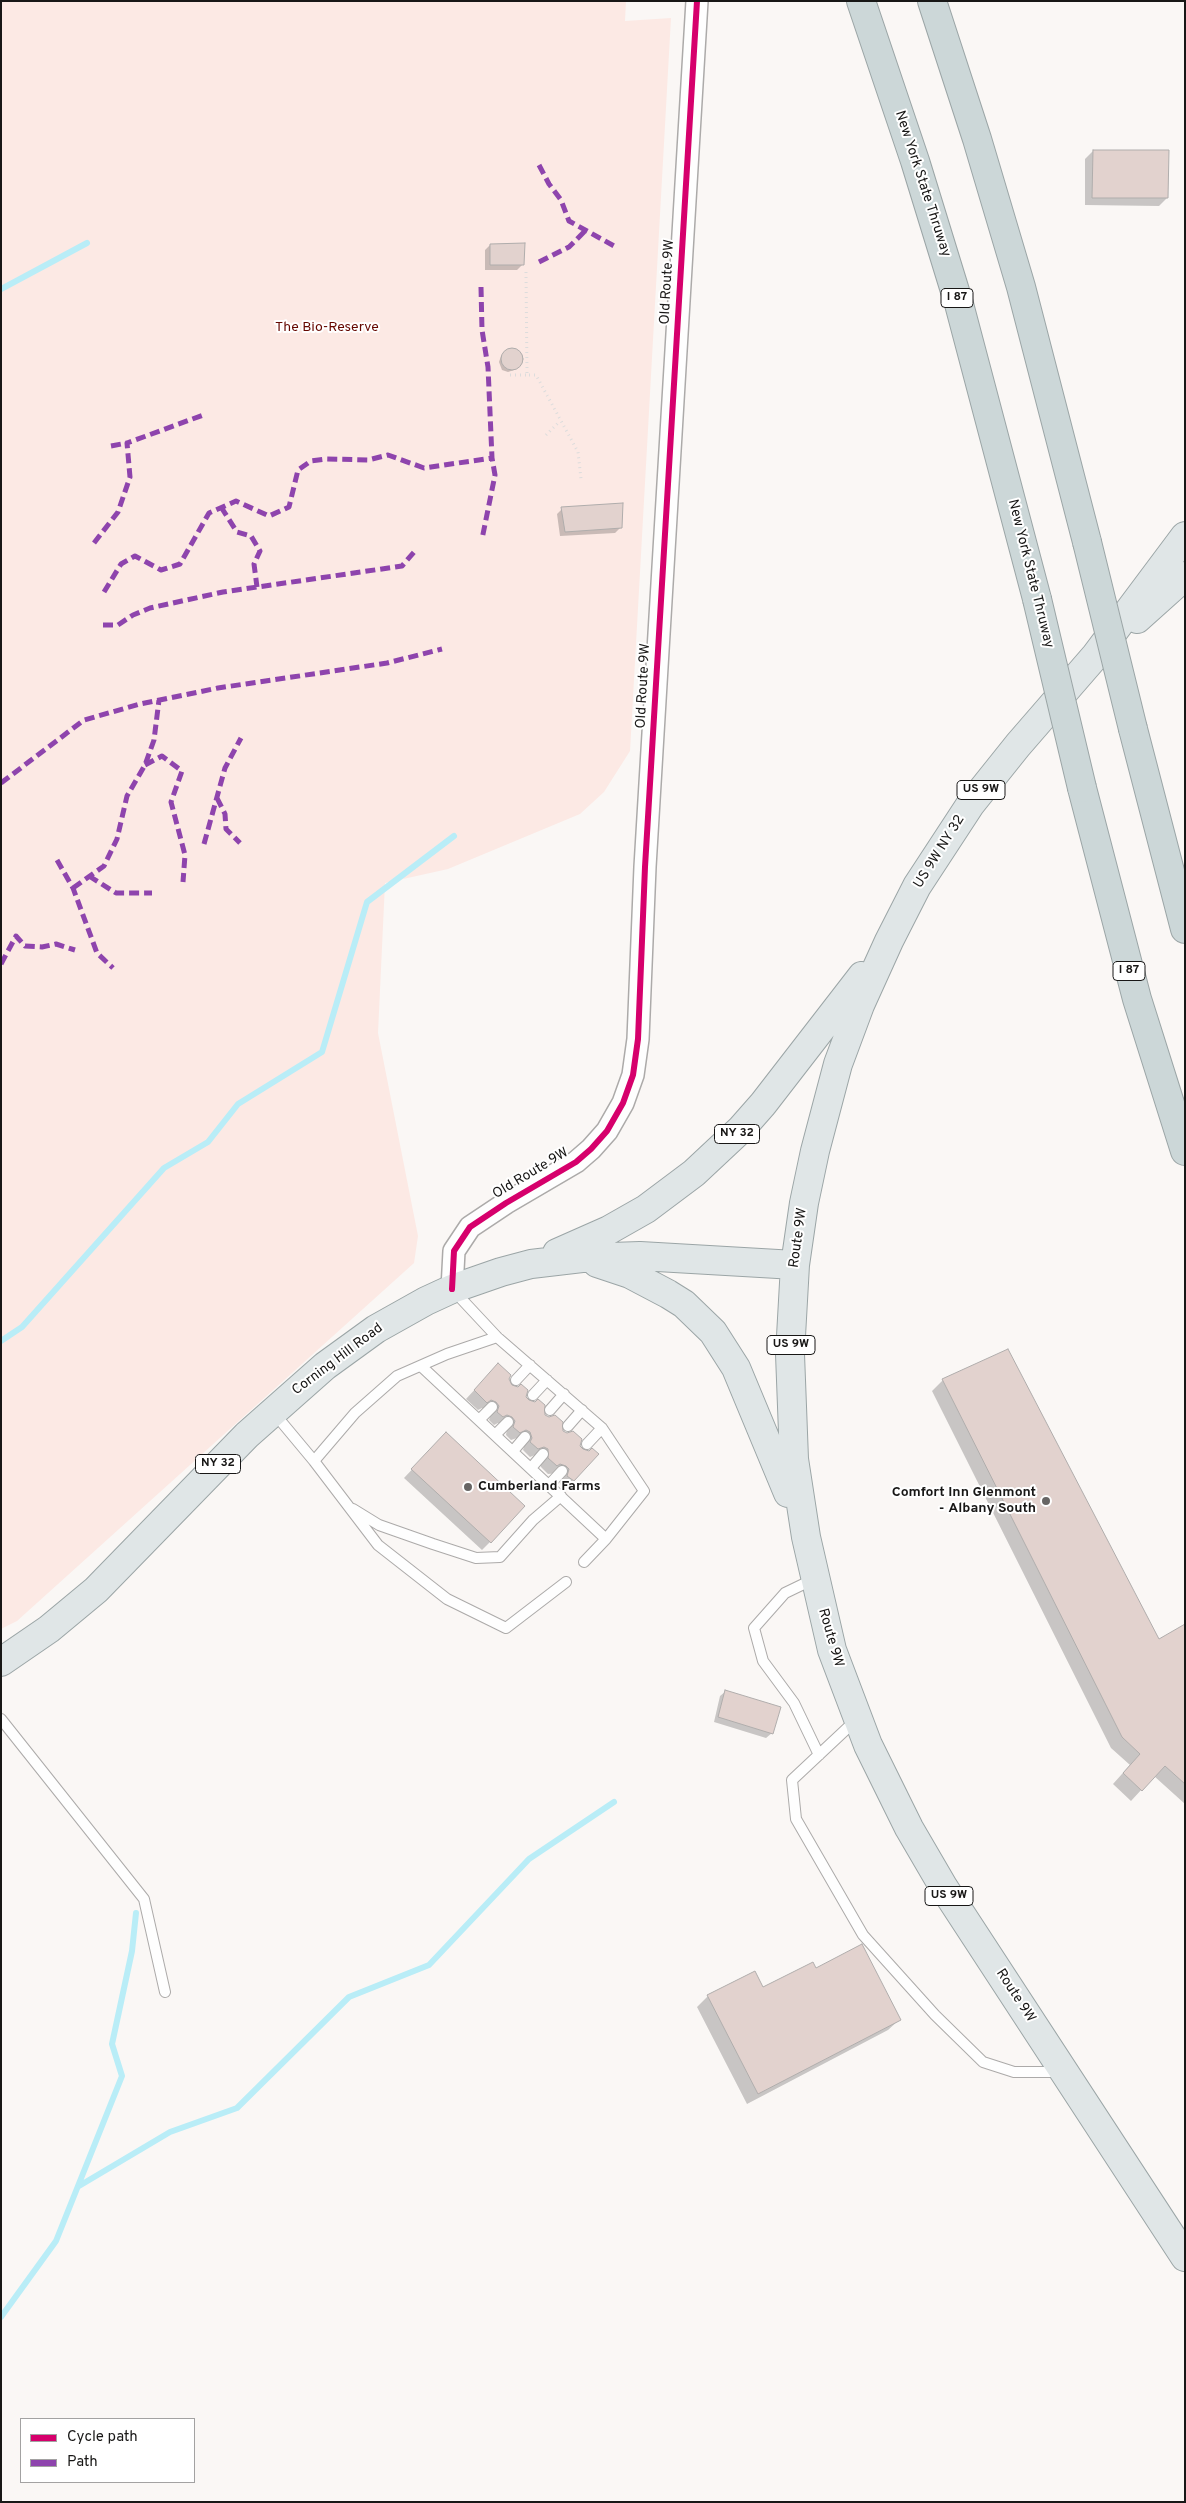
<!DOCTYPE html>
<style>
body{margin:0}
#map{position:relative;width:1186px;height:2503px;overflow:hidden;background:#faf7f5;font-family:Overpass,sans-serif}
canvas{display:block}
.frame{position:absolute;inset:0;border:2px solid #181716;pointer-events:none}
.legend{position:absolute;left:20px;top:2418px;width:175px;height:65px;box-sizing:border-box;background:#fff;border:1px solid #a3a2a2;margin:0;padding:6px 9px;list-style:none;font-size:15px;color:#181716}
.legend li{display:flex;align-items:center;gap:10px;height:25px}
.legend b{width:25px;border:1px solid #a3a2a2}
</style>
<div id="map">
<canvas width="1186" height="2503"></canvas>
<div class="frame"></div>
<ul class="legend">
<li><b style="height:6px;background:#d6006c"></b>Cycle path</li>
<li><b style="height:6px;background:#8e44ad"></b>Path</li>
</ul>
</div>
<script>
const ctx = document.querySelector('canvas').getContext('2d');
ctx.lineJoin = 'round';
function fill(path, color) {
  ctx.fillStyle = color;
  ctx.fill(path, 'evenodd');
}
function toPath(rows) {
  const path = new Path2D();
  for (const r of rows) {
    if (r.length === 3) {
      path.moveTo(r[0] + r[2], r[1]);
      path.arc(r[0], r[1], r[2], 0, 2 * Math.PI);
      continue;
    }
    path.moveTo(r[0], r[1]);
    for (let i = 2; i < r.length; i += 2) path.lineTo(r[i], r[i + 1]);
  }
  return path;
}
function strokePath(path, color, width, dash) {
  ctx.strokeStyle = color;
  ctx.lineWidth = width;
  ctx.lineCap = dash ? 'butt' : 'round';
  ctx.setLineDash(dash || []);
  ctx.stroke(path);
}
function write(font, color, halo, rows, align = 'center') {
  ctx.font = font + ' Overpass,sans-serif';
  ctx.lineWidth = 4;
  ctx.setLineDash([]);
  ctx.textBaseline = 'middle';
  ctx.strokeStyle = halo;
  ctx.fillStyle = color;
  for (const [text, x, y, turn = 0] of rows) {
    ctx.save();
    ctx.translate(x, y);
    ctx.rotate((+turn || 0) * Math.PI / 180);
    ctx.textAlign = isNaN(turn) ? turn : align;
    if (halo) ctx.strokeText(text, 0, 0);
    ctx.fillText(text, 0, 0);
    ctx.restore();
  }
}
const green = toPath([
 [1,1,626,1,625,21,671,18,630,751,604,792,580,814,448,869,385,883,378,1033,418,1236,414,1263,17,1621,1,1629]
]);
const shadow = toPath([
 [1093,151,1167,198,1159,206,1085,205,1085,159],
 [490,245,523,264,517,270,485,270,485,250],
 [511,348,518,350,522,362,514,370,508,372,502,370,499,362,501,356],
 [562,509,620,528,615,533,560,536,557,514],
 [490,1373,508,1379,511,1386,525,1397,582,1450,597,1454,565,1489,560,1484,561,1478,558,1473,548,1474,541,1467,540,1457,535,1455,530,1457,523,1450,524,1447,522,1440,517,1438,511,1440,506,1435,507,1429,504,1425,498,1423,494,1425,489,1420,491,1414,488,1410,482,1408,478,1410,466,1399],
 [943,1380,1158,1640,1185,1626,1185,1804,1154,1776,1131,1801,1113,1784,1130,1765,1111,1748,932,1391],
 [438,1442,490,1542,482,1550,404,1478],
 [726,1691,772,1733,766,1738,714,1722,720,1696],
 [816,1969,899,2020,888,2030,747,2104,697,2007,708,1996,762,1989]
]);
const stream = toPath([
 [1,289,87,243],
 [1,1341,22,1327,164,1168,208,1142,238,1104,322,1052,367,902,454,836],
 [79,2186,170,2132,237,2108,349,1997,429,1965,529,1859,614,1802],
 [1,2317,56,2241,122,2076,112,2044,132,1951,136,1913]
]);
const building = toPath([
 [1093,150,1169,150,1168,198,1092,198,1093,150],
 [525,243,524,265,490,265,490,244,525,243],
 [512,359,11],
 [623,503,622,528,565,532,561,507,623,503],
 [1008,1349,1159,1639,1185,1624,1185,1784,1165,1766,1142,1791,1123,1773,1140,1754,1122,1737,942,1379,1008,1349],
 [498,1363,511,1375,509,1379,512,1385,518,1387,521,1384,528,1390,526,1397,529,1400,535,1402,538,1399,545,1405,545,1415,549,1417,555,1415,563,1422,563,1431,567,1433,573,1431,582,1439,580,1446,583,1449,589,1451,592,1448,599,1454,574,1481,567,1476,569,1469,566,1466,560,1464,557,1466,548,1458,548,1449,544,1447,538,1449,530,1442,532,1438,530,1432,526,1430,520,1433,513,1427,515,1421,512,1417,507,1415,503,1417,497,1412,499,1406,496,1402,491,1400,487,1403,474,1390,498,1363],
 [446,1432,525,1506,491,1543,411,1469,446,1432],
 [725,1690,781,1707,773,1734,718,1717,725,1690],
 [862,1944,901,2020,758,2094,707,1995,755,1971,763,1987,813,1962,816,1968,862,1944]
]);
const path = toPath([
 [526,272,527,375,536,375,578,452,581,479],
 [510,375,527,375],
 [546,435,560,421]
]);
const service = toPath([
 [454,1291,497,1337,602,1428,644,1491,606,1539,584,1562],
 [421,1366,606,1539],
 [516,1380,530,1365],
 [533,1395,547,1380],
 [550,1410,564,1394],
 [274,1413,314,1461,378,1545,447,1599,506,1628,566,1582],
 [479,1420,492,1407],
 [568,1426,582,1410],
 [495,1435,508,1422],
 [587,1444,602,1428],
 [513,1451,525,1437],
 [314,1461,355,1413,397,1376,447,1354,497,1337],
 [531,1468,543,1454],
 [549,1485,562,1471],
 [353,1509,379,1525,433,1544,476,1558,500,1557,533,1520,561,1496],
 [814,1579,785,1593,754,1628,763,1661,794,1703,819,1755],
 [1,1719,144,1899,165,1992],
 [856,1720,792,1780,796,1819,863,1935,935,2015,983,2062,1014,2072,1061,2072]
]);
const minor = toPath([
 [452,1289,454,1251,470,1227,506,1203,576,1162,591,1149,607,1131,623,1103,633,1075,638,1039,645,867,697,1]
]);
const primary = toPath([
 [1185,536,1096,655,1018,745,970,805,917,886,889,941,860,1005,838,1064,815,1151,804,1203,795,1265,790,1354,794,1459,806,1537,832,1650,868,1745,909,1828,944,1888,1185,2257],
 [1137,619,1185,576],
 [557,1253,609,1230,646,1209,694,1173,741,1129,763,1104,862,976],
 [597,1263,630,1274,668,1294,684,1304,713,1332,736,1368,788,1493],
 [1,1662,49,1629,96,1590,247,1435,325,1366,376,1329,426,1301,452,1289,501,1272,531,1264,582,1258,640,1256,795,1265]
]);
const motorway = toPath([
 [861,1,915,161,959,304,1037,599],
 [932,1,977,139,1021,287,1087,542],
 [1133,729,1185,929],
 [1082,788,1137,999,1185,1151]
]);
const motorwayBridge = toPath([
 [1087,542,1133,729],
 [1037,599,1082,788]
]);
const quiet = toPath([
 [539,165,549,184,561,200,569,221,616,247],
 [539,262,569,247,586,230],
 [481,287,482,330,488,367,492,458,495,475,482,539],
 [111,446,127,443],
 [221,507,237,532,251,536,260,551,254,564,257,587],
 [94,543,118,512,130,477,127,443,206,414],
 [104,592,121,564,135,556,161,570,180,564,209,513,236,501,269,516,289,507,298,470,311,461,327,459,368,460,388,455,424,468,492,458],
 [103,625,118,625,133,615,150,608,223,592,402,566,415,551],
 [145,765,162,756,182,771,171,802,185,855,183,882],
 [1,783,84,720,140,704,218,688,387,663,442,649],
 [217,798,225,814,226,829,240,843],
 [204,844,225,768,241,738],
 [57,860,73,888,97,953,113,968],
 [89,876,116,893,152,893],
 [73,888,104,866,117,839,127,796,145,765,154,740,159,700],
 [1,964,16,936,25,946,42,947,56,944,75,950]
]);
const cycleway = toPath([
 [452,1289,454,1251,470,1227,506,1203,576,1162,591,1149,607,1131,623,1103,633,1075,638,1039,645,867,697,1]
]);
const markers = [
 [468,1487,5,"#676564"],
 [1046,1501,5,"#676564"]
];
const shields = [
 [957,298,32],
 [981,790,48],
 [1129,971,32],
 [737,1134,45],
 [791,1345,48],
 [218,1464,45],
 [949,1896,48]
];
const shieldNames = [
 ["I 87",957,298],
 ["US 9W",981,790],
 ["I 87",1129,971],
 ["NY 32",737,1134],
 ["US 9W",791,1345],
 ["NY 32",218,1464],
 ["US 9W",949,1896]
];
const streetNames = [
 ["New York State Thruway",922,184,72],
 ["Old Route 9W",668,282,-87],
 ["New York State Thruway",1030,574,76],
 ["Old Route 9W",644,686,-87],
 ["US 9W NY 32",940,852,-58],
 ["Old Route 9W",531,1174,-31],
 ["Route 9W",799,1238,-82],
 ["Corning Hill Road",338,1360,-37],
 ["Route 9W",830,1638,74],
 ["Route 9W",1015,1996,57]
];
const parkNames = [
 ["The Bio-Reserve",327,328]
];
const poiNames = [
 ["Cumberland Farms",478,1487],
 ["Comfort Inn Glenmont",1036,1493,"right"],
 ["- Albany South",1036,1509,"right"]
];
fill(green, '#fce9e4');
fill(shadow, '#0003');
strokePath(stream, '#b9edf7', 6);
fill(building, '#e2d2ce');
strokePath(building, '#b0adac', 1);
strokePath(service, '#acaaa9', 12);
strokePath(minor, '#acaaa9', 24);
strokePath(primary, '#9ba5a6', 30);
strokePath(motorway, '#9ba5a6', 30);
strokePath(path, '#dcdcdc', 3, [1, 4]);
strokePath(service, '#fefefe', 10);
strokePath(minor, '#fefefe', 21);
strokePath(primary, '#e0e6e7', 28);
strokePath(motorway, '#ccd7d8', 28);
strokePath(motorwayBridge, '#9ba5a6', 30, []);
strokePath(motorwayBridge, '#ccd7d8', 28);
strokePath(quiet, '#8e44ad', 5, [10, 5]);
strokePath(cycleway, '#d6006c', 6);
for (const [x, y, r, color] of markers) {
  const dot = new Path2D();
  dot.arc(x, y, r, 0, 2 * Math.PI);
  ctx.fillStyle = color;
  ctx.fill(dot);
  strokePath(dot, '#fff', 2);
}
for (const [x, y, w] of shields) {
  const box = new Path2D();
  box.roundRect(x - w / 2, y - 9.5, w, 19, 4);
  ctx.fillStyle = '#fff';
  ctx.fill(box);
  strokePath(box, '#181716', 1);
}
write('bold 12px', '#181716', null, shieldNames);
write('14px', '#181716', '#fff', streetNames);
write('14px', '#650700', '#fff', parkNames);
write('bold 14px', '#181716', '#fff', poiNames, 'left');
</script>
